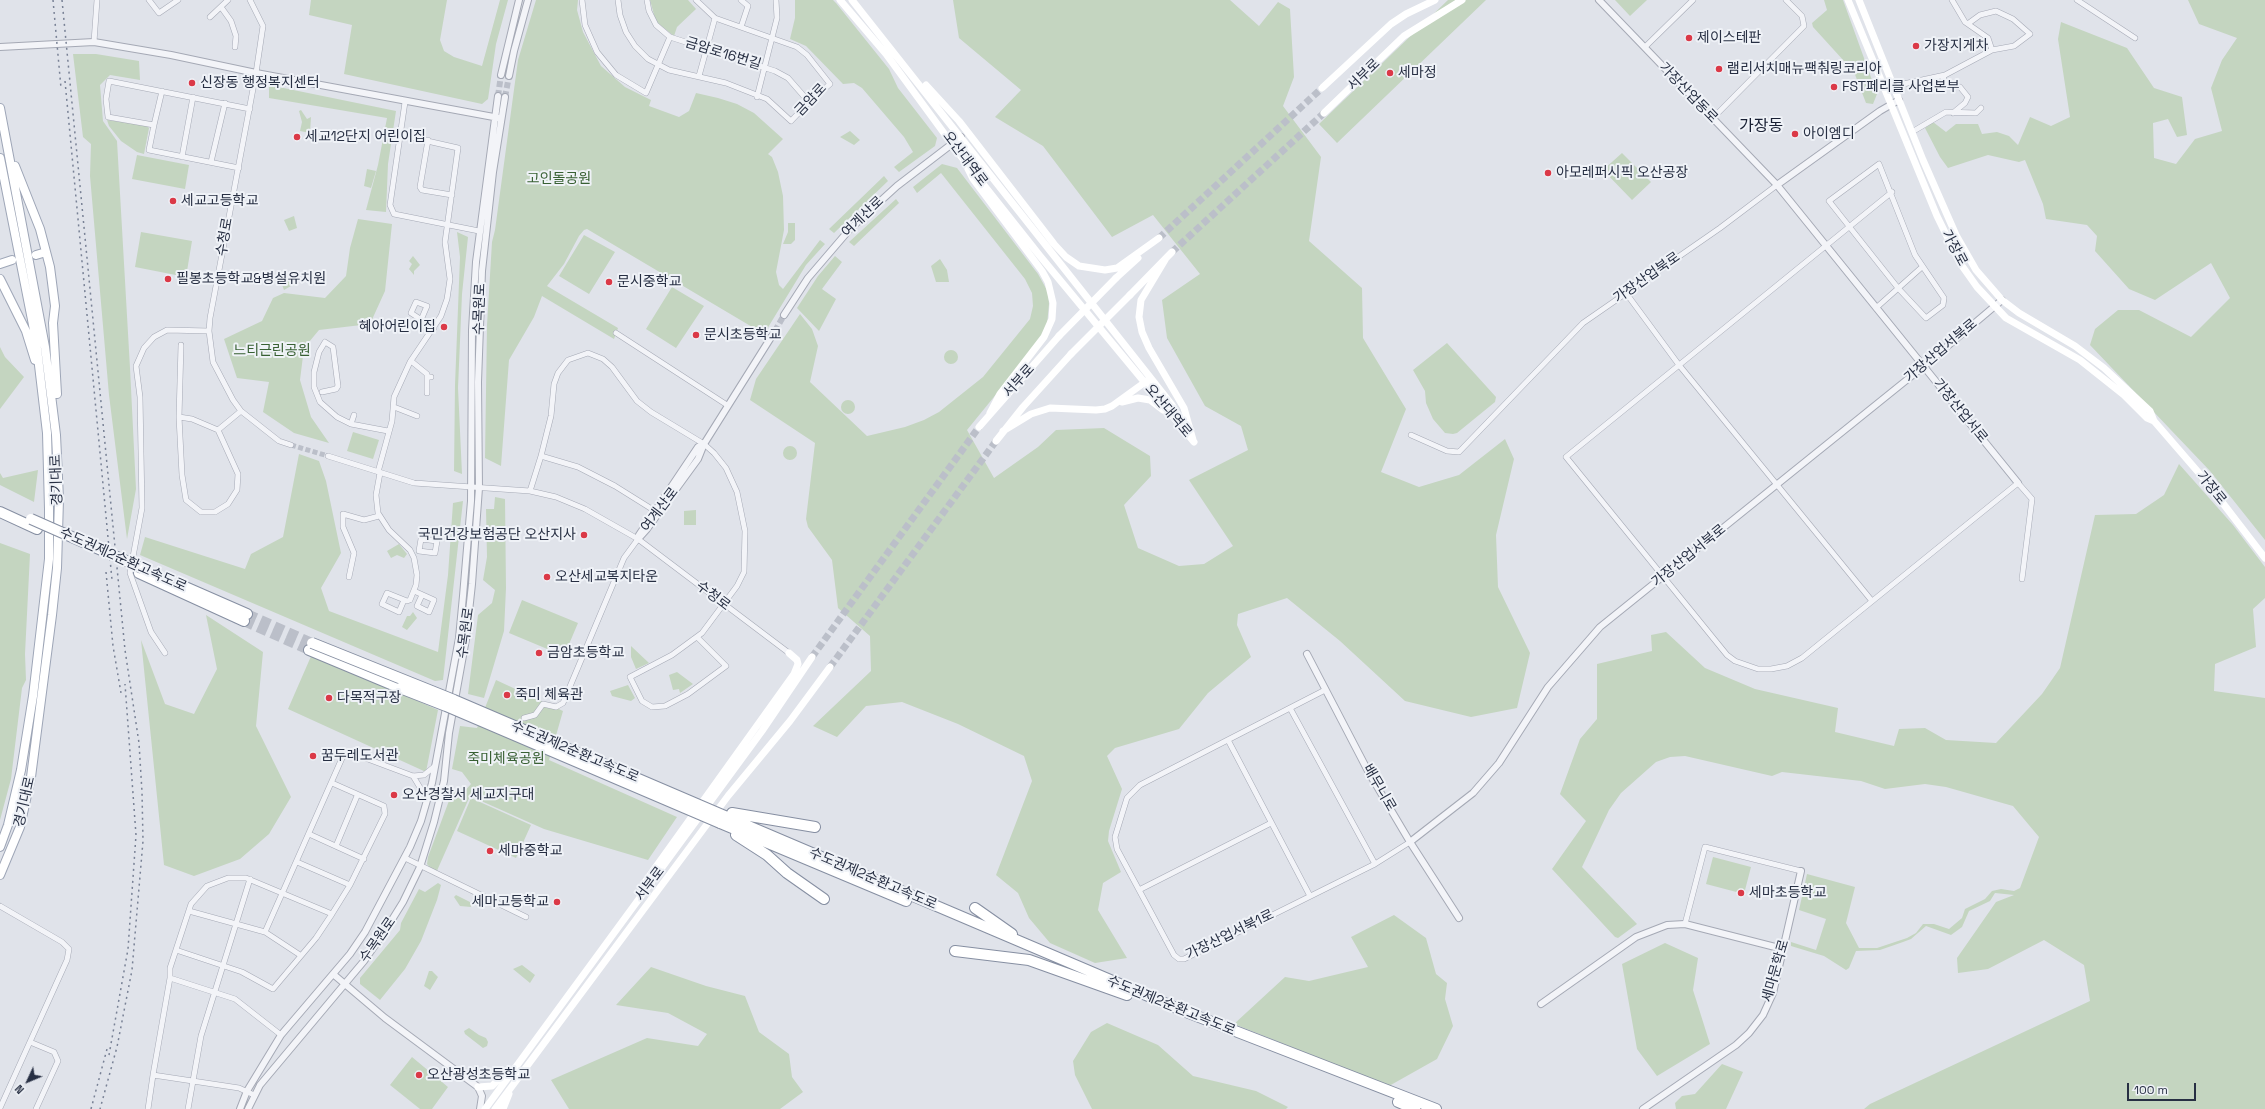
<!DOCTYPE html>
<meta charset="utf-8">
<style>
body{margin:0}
#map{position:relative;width:2265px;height:1109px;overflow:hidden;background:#e0e3ea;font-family:"Space Grotesk",sans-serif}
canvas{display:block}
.north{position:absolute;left:8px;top:1061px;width:40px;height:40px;-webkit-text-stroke:3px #eff2f7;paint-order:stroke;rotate:226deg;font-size:11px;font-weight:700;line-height:16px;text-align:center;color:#272f43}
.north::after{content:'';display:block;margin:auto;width:14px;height:18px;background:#272f43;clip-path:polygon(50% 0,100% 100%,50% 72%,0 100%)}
.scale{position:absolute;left:2127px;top:1083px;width:69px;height:18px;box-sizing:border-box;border:2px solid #272f43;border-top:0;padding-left:5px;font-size:12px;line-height:14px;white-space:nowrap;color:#272f43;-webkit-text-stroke:3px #eff2f7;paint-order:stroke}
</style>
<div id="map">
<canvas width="2265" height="1109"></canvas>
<div class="north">N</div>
<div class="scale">100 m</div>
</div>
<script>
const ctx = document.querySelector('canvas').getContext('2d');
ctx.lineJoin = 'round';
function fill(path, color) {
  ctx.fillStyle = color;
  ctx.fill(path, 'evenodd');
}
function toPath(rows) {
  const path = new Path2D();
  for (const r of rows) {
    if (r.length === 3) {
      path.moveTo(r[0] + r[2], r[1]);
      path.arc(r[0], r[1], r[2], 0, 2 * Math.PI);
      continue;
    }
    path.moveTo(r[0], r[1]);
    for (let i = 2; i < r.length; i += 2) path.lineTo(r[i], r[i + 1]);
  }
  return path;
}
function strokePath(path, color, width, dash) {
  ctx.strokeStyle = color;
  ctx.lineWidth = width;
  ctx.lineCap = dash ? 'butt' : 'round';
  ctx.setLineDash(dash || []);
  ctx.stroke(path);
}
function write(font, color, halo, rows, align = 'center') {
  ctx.font = font + ' "Space Grotesk","Noto Sans KR",sans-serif';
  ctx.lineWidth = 4;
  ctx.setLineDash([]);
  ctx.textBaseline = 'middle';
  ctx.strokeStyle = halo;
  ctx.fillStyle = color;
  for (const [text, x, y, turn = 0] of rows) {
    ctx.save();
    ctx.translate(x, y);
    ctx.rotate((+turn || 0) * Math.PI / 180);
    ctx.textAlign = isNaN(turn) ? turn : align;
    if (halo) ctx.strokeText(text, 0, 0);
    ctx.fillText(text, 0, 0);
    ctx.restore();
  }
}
const green = toPath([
 [311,0,447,0,440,40,444,51,454,57,482,66,500,0,508,0,496,44,488,99,482,104,344,74,352,25,309,15],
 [536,0,578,0,577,10,583,32,601,66,625,87,651,100,649,106,679,117,689,111,696,93,718,98,737,104,754,113,783,139,768,154,772,157,778,172,783,196,784,230,776,272,779,285,783,289,820,240,825,244,806,265,764,334,587,229,584,230,579,236,564,264,547,286,618,328,614,339,542,296,534,317,509,360,501,466,485,458,487,325,492,242,495,230,518,60],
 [650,0,688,0,696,9,677,27,674,36,656,22],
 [795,0,833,0,836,3,889,69,898,88,937,138,935,146,899,172,894,167,913,152,904,137,862,88,854,83,843,84,806,46,790,39,795,18],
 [953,0,1230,0,1259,26,1278,2,1290,9,1294,77,1283,106,1321,157,1309,241,1362,288,1363,338,1406,409,1381,472,1419,487,1459,475,1505,439,1514,459,1496,535,1498,587,1530,653,1517,708,1471,717,1405,701,1340,641,1287,598,1238,614,1237,625,1251,657,1208,693,1179,729,1115,748,1107,756,1122,789,1109,831,1108,841,1121,872,1103,883,1098,910,1127,958,1095,963,1050,943,1029,918,1018,893,996,875,1032,781,1024,756,958,724,902,702,866,706,837,737,813,726,871,671,870,636,838,608,832,560,808,527,806,519,815,443,750,400,756,379,800,314,812,329,818,346,810,382,867,436,905,427,924,420,939,412,983,377,1030,319,1033,306,1032,293,1025,279,941,173,917,193,913,187,942,164,957,168,1038,274,1048,292,1049,304,1047,325,1037,344,967,430,994,478,1038,447,1056,430,1104,428,1150,456,1151,476,1124,505,1138,548,1179,566,1204,564,1233,546,1189,480,1248,450,1241,426,1205,406,1167,338,1162,300,1200,274,1153,215,1112,237,1043,146,995,117,1021,90,959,38],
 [1448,0,1486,0,1337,143,1319,124],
 [1615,0,1647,0,1630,16],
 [1824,0,1843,0,1877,94,1873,104,1866,103,1854,72,1813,27,1812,23,1827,10],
 [2188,0,2265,0,2265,540,2210,471,2090,345,2095,329,2118,310,2139,310,2191,337,2230,298,2211,263,2155,300,2129,289,2095,251,2097,236,2087,225,2046,219,2043,204,2025,160,2019,162,1988,155,1948,168,1940,157,1925,128,1933,122,1946,132,1956,124,1978,124,1982,134,1997,132,2009,136,2018,145,2030,117,2051,126,2070,117,2058,39,2061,22,2127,48,2154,88,2182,97,2187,135,2177,137,2168,119,2153,123,2154,158,2176,164,2195,139,2222,131,2211,88,2222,60,2237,38,2199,24],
 [73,54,96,54,139,61,140,80,110,75,100,85,103,121,117,141,130,368,136,489,127,539,109,395,90,176,91,144,83,137],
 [269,85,396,111,388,164,386,212,366,210,378,165,387,118,269,98],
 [301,110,307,119,311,117,310,133,300,131,302,122,299,111],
 [107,120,146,125,149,128,144,154,137,152,121,141,109,126],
 [850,131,860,140,854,145,840,137],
 [1622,153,1651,182,1632,200,1603,170],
 [137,155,189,165,185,189,132,179],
 [367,169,376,171,371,188,364,186],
 [884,176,888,181,834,233,829,229],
 [896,199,899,203,854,246,849,242],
 [294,216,297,228,289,231,284,220],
 [358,219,392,224,385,291,370,324,319,330,304,348,300,380,311,417,329,443,294,433,263,412,269,382,237,378,224,339,262,321,273,298,284,293,325,298,346,276,350,248],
 [788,223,795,223,795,240,791,244,783,244,788,232],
 [141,232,192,241,186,277,135,267],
 [457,232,468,237,462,294,458,388,462,474,454,471,455,385,460,257],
 [584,235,615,252,589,294,559,276],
 [413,256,420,265,414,271,414,275,409,269,412,264,409,261],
 [835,256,842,262,822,289,836,299,819,331,797,308,818,276],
 [940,259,947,270,949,282,936,282,931,266],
 [289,279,298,279,299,281,296,282,297,285,291,286,284,290,281,282],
 [672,287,704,306,676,348,646,329],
 [1447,343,1496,397,1495,402,1457,433,1453,434,1445,433,1433,419,1426,403,1425,391,1413,370],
 [0,347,5,357,24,377,0,409],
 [951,357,7],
 [848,407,7],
 [353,432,379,440,373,459,347,451],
 [790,453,7],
 [299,454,319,461,326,481,341,553,321,588,329,611,438,652,448,575,453,503,463,501,443,680,435,681,140,555,145,537,245,569,251,554,283,537],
 [2179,464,2233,525,2265,567,2265,598,2253,609,2256,647,2215,664,2214,691,2265,698,2265,1109,1864,1109,1870,1104,2090,1001,2084,965,2044,940,1988,969,1958,973,1957,958,1996,902,2014,895,1995,893,1990,901,1969,911,1962,927,1951,935,1926,926,1911,939,1903,942,1880,950,1856,951,1849,968,1846,970,1824,956,1791,946,1791,942,1816,950,1826,919,1799,910,1807,874,1855,887,1846,923,1859,948,1877,948,1907,938,1916,933,1923,924,1934,924,1949,929,1962,918,1965,909,1985,899,1992,891,2001,889,2014,891,2020,888,2039,837,2013,806,1946,787,1925,784,1885,789,1861,781,1782,772,1772,776,1685,756,1670,757,1656,762,1621,793,1609,810,1582,867,1637,924,1618,938,1615,937,1552,869,1586,821,1560,794,1580,739,1597,719,1597,664,1652,651,1651,635,1666,632,1705,668,1755,689,1838,708,1835,732,1894,746,1899,729,1925,728,1946,740,1996,743,2042,694,2060,668,2095,515,2136,514,2164,495],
 [38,470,34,502,0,485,0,473,3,478],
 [495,497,505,499,506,588,504,631,484,698,468,694,478,615,492,603,495,590,483,580,487,557,486,509,494,509],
 [696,510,696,525,684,525,684,511],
 [0,543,30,554,25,654,26,680,22,688,11,779,0,820],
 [399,544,407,554,404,558,397,555,391,558,387,551],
 [522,600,578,623,564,656,509,633],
 [413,612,417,618,407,630,402,627,407,616,410,616],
 [206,615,263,652,256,726,291,797,269,834,240,859,194,876,164,865,141,640,165,704,194,714,217,669],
 [631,646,649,663,636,669,631,657],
 [312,654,438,710,426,772,288,709],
 [677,672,693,684,680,693,679,689,673,690,669,675],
 [496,680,563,711,549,760,677,817,648,860,544,829,470,796,436,873,432,870,427,864,428,857,453,790,462,794,471,784,462,772,452,769,460,726,477,728],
 [628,685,635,698,631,701,612,696,610,691],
 [471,798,531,825,516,858,457,831],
 [1713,857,1751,867,1744,894,1706,884],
 [438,883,441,885,437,900,421,941,405,969,380,1000,360,984,360,978,400,930,401,923,419,889,425,892],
 [456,895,470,902,471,907,460,906,454,897],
 [1394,915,1426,938,1436,974,1447,983,1445,999,1453,1026,1437,1059,1389,1086,1234,1024,1285,977,1309,981,1368,967,1351,937],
 [1665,943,1698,958,1693,990,1710,1044,1657,1076,1637,1049,1622,964],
 [522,965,535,975,530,983,513,969],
 [651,967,706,986,745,996,759,1032,789,1054,792,1077,803,1092,780,1109,569,1109,551,1080,647,1038,698,1046,707,1034,668,1013,616,1005],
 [429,971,432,971,438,977,430,990,424,986],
 [1107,1023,1158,1045,1193,1076,1256,1091,1288,1107,1286,1109,1092,1109,1075,1075,1073,1061,1091,1032],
 [469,1028,479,1035,486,1038,488,1042,487,1046,483,1048,465,1034,464,1031],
 [412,1057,448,1087,432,1109,420,1109,390,1085],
 [1722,1064,1743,1072,1726,1109,1676,1109,1675,1103,1682,1096,1695,1094]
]);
const minorTunnel = toPath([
 [291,445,328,456]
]);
const tertiaryTunnel = toPath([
 [498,96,501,75],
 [505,97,509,76],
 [775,331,784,315]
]);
const secondaryTunnel = toPath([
 [1159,238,1322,88],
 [1172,252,1324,113],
 [812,657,979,427],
 [830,667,996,441]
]);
const motorwayTunnel = toPath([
 [247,614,312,643],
 [244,621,309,650]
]);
const minor = toPath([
 [149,0,159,13,178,0],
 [250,0,263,26,256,73,210,318,209,331,213,362,233,400,241,411,279,441,291,445],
 [582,0,585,25,597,52,616,75,646,93,670,37],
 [618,0,620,15,626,32,635,46,648,59,669,70,726,83,767,99,791,121,809,102,830,84,807,55,797,47,715,18,696,0],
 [647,0,649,11,656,25,670,37,775,71,788,78,809,102],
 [1952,0,1965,22,1988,38,1992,50],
 [2077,0,2135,38],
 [221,7,231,21,236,36,235,47],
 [210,17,228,0],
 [741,27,748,6,741,0],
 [94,42,97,0],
 [1645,47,1693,0],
 [699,76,715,18],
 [1942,76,1947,84,1960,87,1968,97,1965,103,1953,113],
 [1894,86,1945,75,1992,50,2014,46,2030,34,2013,19,1996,11,1980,15,1969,23],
 [757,97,777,18,776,0],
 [405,102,390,205,394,214,479,231],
 [1713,118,1804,26,1802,16,1786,0],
 [154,125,162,91],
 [1912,132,1946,112,1976,113,1981,108],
 [428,140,420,187,422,190,452,195],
 [182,157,193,97],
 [211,162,225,103],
 [1879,164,1915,255,1944,298,1943,305,1926,318,1898,288,1829,201,1879,164],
 [239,168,149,150,154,125,108,117,106,99,109,81,250,109],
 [1892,192,1566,457,1727,655,1735,661,1758,669,1771,669,1787,666,1802,658,2018,483,2032,499,2022,579],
 [1626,293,1679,365,1872,601],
 [1876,308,1922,267],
 [421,320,427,306,416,302,411,313,434,328],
 [616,333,727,405],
 [181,345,179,417,192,419,218,430,241,411],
 [411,361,427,374,427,377,431,377],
 [322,392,336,389,338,386,333,347,325,342,319,352,314,372,314,387,320,402,337,417,351,424],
 [427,393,427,377],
 [394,407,417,416],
 [354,415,351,424,388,431],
 [179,417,182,475,186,500,201,512,215,512,228,504,237,490,238,474,218,430],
 [1411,435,1447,451,1459,452,1583,323,1720,228,1777,185],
 [328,456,414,483,530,491,556,497,585,509,638,539,789,653],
 [541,456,551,416,554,384,558,373,568,360,588,353,603,359,612,367,637,401,651,412,704,444,714,453,726,468,737,492,745,531,744,572,737,586,702,633,672,655,630,677,642,701,652,707,665,706,688,694,726,666,697,637],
 [378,472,392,421,394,397,410,362,441,316,447,299,450,279,445,242,458,148,401,135],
 [380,473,376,495,378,513,389,530,410,550,414,558,417,575,416,585,410,600,407,601,387,593,382,604,399,612,404,600],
 [530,491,541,456,578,467,615,486,655,511],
 [421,539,437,541,435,553,419,551,421,539],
 [349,577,354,553,343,527,343,514,364,520,379,516],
 [414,591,434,600,429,612,417,606,422,595],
 [165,653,151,632,130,573,142,508,140,397,136,366,144,348,154,337,167,330,209,331],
 [1325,690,1140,785,1127,798,1115,837,1117,849,1174,955,1179,959,1184,959,1375,864,1410,842],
 [1290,708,1375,864],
 [524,718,535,715,543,704,556,707,563,703,624,558,638,539],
 [1228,740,1310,896],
 [413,776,427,799],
 [309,834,364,859],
 [336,846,357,796],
 [405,858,526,917],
 [297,862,350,885],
 [1139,890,1271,823],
 [0,906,62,942,69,949,67,960,0,1108],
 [189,911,265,932,300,955],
 [1685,924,1705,847,1801,871],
 [265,932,343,756,349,752,413,776,424,775,435,766],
 [176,950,242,972,273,989,316,938,332,914,350,885,385,814,384,806,332,783],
 [170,978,170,968,191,904,207,886,228,878,246,878,332,914],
 [30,1042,54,1052,58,1061,36,1109],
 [153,1075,170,978,235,999,281,1035],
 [148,1109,153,1075,239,1088,254,1095],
 [188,1109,201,1036,250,879]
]);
const tertiary = toPath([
 [1599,0,1777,185,2018,483],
 [0,47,94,42,171,55,256,73,499,118],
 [501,75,519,0],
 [509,76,514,51,528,0],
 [1777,185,1880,111,1899,100],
 [784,315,808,278,850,229,897,186,961,137],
 [639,535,698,447,704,444],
 [638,539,647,529,698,459,704,444,775,331],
 [1307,654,1369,773,1410,842,1459,918],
 [1410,842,1473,793,1499,763,1548,687,1600,627,1924,366,2002,300],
 [333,974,385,1018,478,1087,482,1096,480,1109],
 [1541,1004,1636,937,1667,925,1685,924,1783,949],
 [240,1109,247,1091,281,1035,350,954,365,932,410,847,421,821,432,783,459,638,463,596,471,501,472,330,476,262,498,96],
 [248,1109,260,1085,364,961,385,931,403,902,420,867,434,822,444,781,449,733,466,639,472,584,479,488,478,382,482,271,493,172,505,97],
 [1643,1109,1736,1045,1749,1033,1763,1015,1773,993,1801,871]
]);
const secondary = toPath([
 [840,0,886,54,960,155,1040,256,1194,442],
 [852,0,1172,405,1184,426],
 [1848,0,1937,216,1960,263,1977,287,2006,318,2080,360,2124,395,2147,418,2154,421],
 [1859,0,1923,160,1956,235,1976,270,2002,300,2019,313,2075,346,2104,368,2150,411,2154,421,2205,480,2265,558],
 [926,85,959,121,1054,244,1066,257,1079,266,1105,270,1117,268,1159,238],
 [1322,88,1391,24,1406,14,1435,0],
 [1324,113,1404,36,1462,0],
 [968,169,973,179,1042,271,1048,282,1053,303,1052,319,1044,337,1000,394,990,413],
 [1165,260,1141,300,1139,317,1142,332,1149,348,1184,408,1193,440],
 [1116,278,1138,258],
 [1130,295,1172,252],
 [1122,402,1138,398,1150,400,1163,410],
 [979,427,1059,336],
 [1003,431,1031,414,1050,408,1096,410,1105,409,1112,406,1148,380],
 [996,441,1023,407,1071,354],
 [645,882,794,674,798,664,797,660,789,653],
 [478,1087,492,1086,503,1075],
 [485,1109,762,731,812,657],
 [495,1109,728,796,790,721,830,667],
 [503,1109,509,1094]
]);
const primary = toPath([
 [0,108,45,347,56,435,59,499,57,568,52,615,31,777,20,827,0,875],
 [0,158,36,340,47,433,49,509,49,559,33,696,21,770,8,825,0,847],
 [15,166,40,229,50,267,55,306,53,323,57,394],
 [36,255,46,252],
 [0,264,12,260],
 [0,279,26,331,35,360]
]);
const motorway = toPath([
 [0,512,37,529],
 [139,573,244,621],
 [183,586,247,614],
 [309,650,400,688],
 [732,813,815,827],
 [725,816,1181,1010,1436,1109],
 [720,823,906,901],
 [736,835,767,855,787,873,824,899],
 [975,908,1012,934],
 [955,951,1029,960,1127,995],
 [1398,1102,1415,1109]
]);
const rail = toPath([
 [53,0,61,88],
 [62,0,125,650,139,743,142,792,143,841,132,970,117,1047,100,1109],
 [65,81,112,580],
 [106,572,113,646,121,693],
 [109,1055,128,949,136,835,125,684],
 [91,1109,107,1049]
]);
const secondaryBridge = toPath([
 [1059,336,1116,278],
 [1071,354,1130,295]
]);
const motorwayBridge = toPath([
 [31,519,142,568],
 [312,643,454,700,725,816],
 [400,688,446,706,720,823]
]);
const markers = [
 [1689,38,4,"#db3947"],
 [1916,46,4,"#db3947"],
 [1719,69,4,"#db3947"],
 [1390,73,4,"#db3947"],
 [192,83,4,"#db3947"],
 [1834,87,4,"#db3947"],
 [1795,134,4,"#db3947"],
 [297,137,4,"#db3947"],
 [1548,173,4,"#db3947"],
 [173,201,4,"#db3947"],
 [168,279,4,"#db3947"],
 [609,282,4,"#db3947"],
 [444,327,4,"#db3947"],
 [696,335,4,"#db3947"],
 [584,535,4,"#db3947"],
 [547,577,4,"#db3947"],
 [539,653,4,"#db3947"],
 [507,695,4,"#db3947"],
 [329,698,4,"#db3947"],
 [313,756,4,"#db3947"],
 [394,795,4,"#db3947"],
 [490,851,4,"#db3947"],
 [1741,893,4,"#db3947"],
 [557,902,4,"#db3947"],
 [419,1075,4,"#db3947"]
];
const poiNames = [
 ["제이스테판",1697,38],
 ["가장지게차",1924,46],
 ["램리서치매뉴팩춰링코리아",1727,69],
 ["세마정",1398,73],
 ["신장동 행정복지센터",200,83],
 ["FST페리클 사업본부",1842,87],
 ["아이엠디",1803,134],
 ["세교12단지 어린이집",305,137],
 ["아모레퍼시픽 오산공장",1556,173],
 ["세교고등학교",181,201],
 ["필봉초등학교&병설유치원",176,279],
 ["문시중학교",617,282],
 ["혜아어린이집",436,327,"right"],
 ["문시초등학교",704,335],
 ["국민건강보험공단 오산지사",576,535,"right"],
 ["오산세교복지타운",555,577],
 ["금암초등학교",547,653],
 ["죽미 체육관",515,695],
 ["다목적구장",337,698],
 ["꿈두레도서관",321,756],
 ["오산경찰서 세교지구대",402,795],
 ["세마중학교",498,851],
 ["세마초등학교",1749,893],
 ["세마고등학교",549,902,"right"],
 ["오산광성초등학교",427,1075]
];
const streetNames = [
 ["금암로16번길",723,54,17],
 ["서부로",1364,75,-44],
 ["가장산업동로",1688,93,46],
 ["금암로",811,100,-47],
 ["오산대역로",965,159,53],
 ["여계산로",863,217,-44],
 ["수청로",225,237,-80],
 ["가장로",1954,248,62],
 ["가장산업북로",1647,278,-35],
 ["수목원로",480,309,-88],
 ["가장산업서북로",1941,351,-40],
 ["서부로",1019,381,-48],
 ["오산대역로",1168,411,50],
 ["가장산업서로",1960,411,51],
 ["경기대로",57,480,-92],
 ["가장로",2211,488,51],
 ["여계산로",660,510,-53],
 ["가장산업서북로",1689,556,-39],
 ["수도권제2순환고속도로",123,560,24],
 ["수청로",713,596,37],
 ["수목원로",466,633,-82],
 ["수도권제2순환고속도로",575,752,23],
 ["배무니로",1379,788,60],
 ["경기대로",25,802,-77],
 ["수도권제2순환고속도로",873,879,23],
 ["서부로",650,884,-53],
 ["가장산업서북1로",1230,935,-26],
 ["수목원로",378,940,-55],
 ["세마문학로",1776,971,-74],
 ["수도권제2순환고속도로",1171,1006,22]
];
const parkNames = [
 ["고인돌공원",559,179],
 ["느티근린공원",272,351],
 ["죽미체육공원",506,759]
];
const quarterNames = [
 ["가장동",1761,127]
];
fill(green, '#c4d5c0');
strokePath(minorTunnel, '#bbbfc9', 5, [5, 2.5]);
strokePath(tertiaryTunnel, '#bbbfc9', 6, [6, 3]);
strokePath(secondaryTunnel, '#bbbfc9', 7, [7, 3.5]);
strokePath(motorwayTunnel, '#bbbfc9', 10, [10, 5]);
strokePath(minor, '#a5a9b5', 6);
strokePath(tertiary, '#a5a9b5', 8);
strokePath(primary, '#9ea6b7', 10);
strokePath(motorway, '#868fa2', 12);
strokePath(minor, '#f3f4f8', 5);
strokePath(tertiary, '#f3f4f8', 6);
strokePath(secondary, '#fff', 7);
strokePath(primary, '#fff', 8);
strokePath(motorway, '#fff', 10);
strokePath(rail, '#788195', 1.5, [2, 4]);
strokePath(motorwayBridge, '#868fa2', 12, []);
strokePath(secondaryBridge, '#fff', 7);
strokePath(motorwayBridge, '#fff', 10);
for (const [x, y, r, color] of markers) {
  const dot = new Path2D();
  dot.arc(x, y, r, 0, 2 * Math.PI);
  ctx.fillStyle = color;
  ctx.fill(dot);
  strokePath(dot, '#eff2f7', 1.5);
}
write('14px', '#272f43', '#eff2f7', poiNames, 'left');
write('14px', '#272f43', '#eff2f7', streetNames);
write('14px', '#386033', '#eff2f7', parkNames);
write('16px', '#192034', '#eff2f7', quarterNames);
</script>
